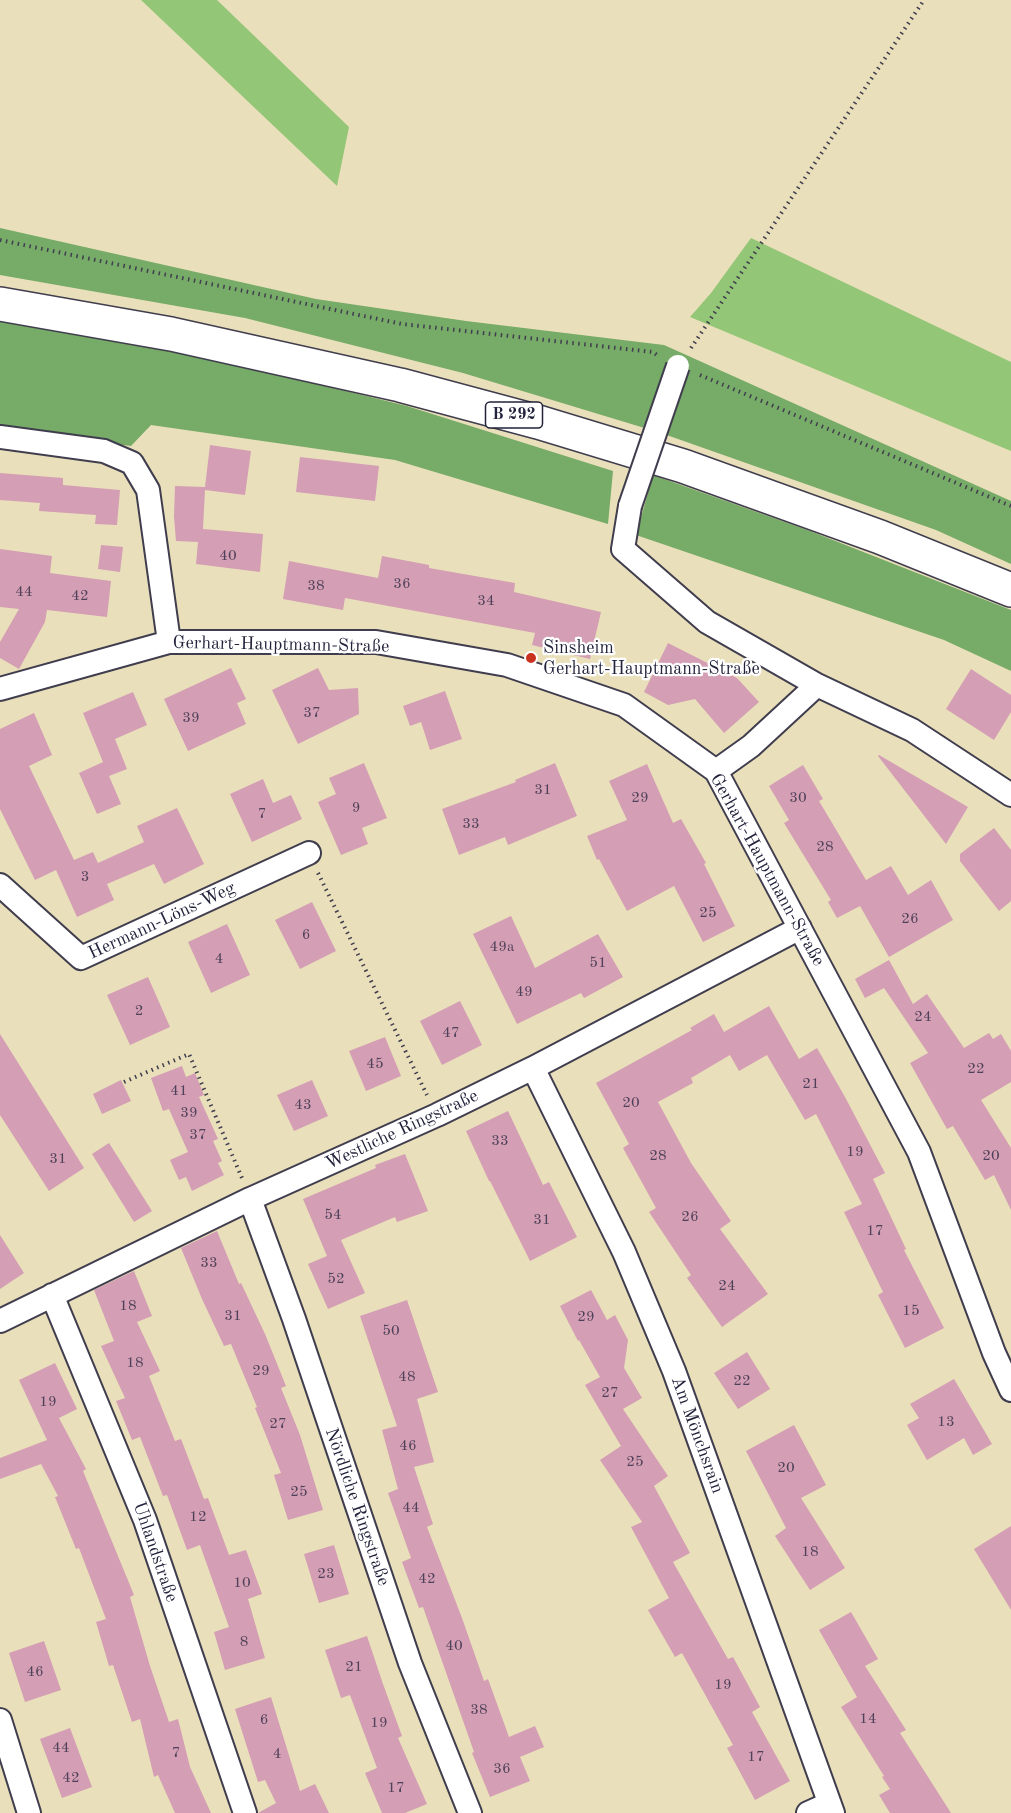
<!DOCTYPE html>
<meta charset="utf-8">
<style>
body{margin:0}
canvas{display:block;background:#e9dfba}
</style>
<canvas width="1011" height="1813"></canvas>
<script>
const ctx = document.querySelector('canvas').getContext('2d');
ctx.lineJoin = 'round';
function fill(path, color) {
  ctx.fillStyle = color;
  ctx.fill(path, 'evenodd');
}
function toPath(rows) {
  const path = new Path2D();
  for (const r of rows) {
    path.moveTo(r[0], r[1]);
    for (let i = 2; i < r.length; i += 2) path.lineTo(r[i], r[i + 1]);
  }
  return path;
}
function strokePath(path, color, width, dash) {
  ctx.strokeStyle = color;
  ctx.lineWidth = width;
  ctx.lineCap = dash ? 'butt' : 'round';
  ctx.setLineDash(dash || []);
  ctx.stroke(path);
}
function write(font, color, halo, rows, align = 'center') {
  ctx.font = font + ' "Old Standard TT",serif';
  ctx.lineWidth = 4.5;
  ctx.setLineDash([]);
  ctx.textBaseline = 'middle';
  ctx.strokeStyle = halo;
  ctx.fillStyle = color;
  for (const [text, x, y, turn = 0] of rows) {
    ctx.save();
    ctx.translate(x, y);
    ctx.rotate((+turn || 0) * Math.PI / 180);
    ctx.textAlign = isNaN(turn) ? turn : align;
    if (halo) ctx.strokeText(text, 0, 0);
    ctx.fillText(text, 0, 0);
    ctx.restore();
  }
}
const green = toPath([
 [141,0,217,0,349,127,337,186],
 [751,238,1011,362,1011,451,690,317,711,293]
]);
const forest = toPath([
 [0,228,316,299,466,321,664,345,1011,501,1011,564,936,530,661,433,463,373,245,318,0,275],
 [0,320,187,352,407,406,613,471,608,524,395,460,151,425,131,446,0,429],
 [653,475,810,531,1011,610,1011,671,944,640,636,535]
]);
const building = toPath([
 [210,445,251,451,245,495,205,490,203,529,263,534,260,572,196,564,198,542,176,541,174,517,175,486,205,487],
 [300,457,379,466,375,501,296,492],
 [0,473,63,478,63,485,120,490,117,525,95,524,96,515,39,511,40,503,0,500],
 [101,545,123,547,120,572,98,569],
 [0,549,52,556,50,573,111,581,107,617,47,610,45,622,19,669,0,658,0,642,19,609,0,607],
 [382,556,429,565,429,568,515,583,514,592,601,612,590,659,532,645,535,633,345,598,343,610,283,599,289,561,378,578],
 [668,643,737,678,759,702,724,733,695,699,668,705,644,692],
 [231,668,246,699,237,703,246,724,188,751,164,699],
 [318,668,329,690,358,688,359,714,298,744,272,690],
 [971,669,1011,695,1011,712,994,740,946,709],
 [445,691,462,739,430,750,421,722,410,726,403,706],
 [133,692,147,725,115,739,127,769,109,776,121,804,97,814,79,773,103,762,83,713],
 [34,713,52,755,29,766,74,860,93,852,98,863,144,842,137,826,177,808,204,864,164,884,154,864,107,884,114,900,77,917,56,870,35,880,0,809,0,729],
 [879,755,968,807,946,844,878,756],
 [364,763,387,818,362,828,368,844,341,855,318,802,336,794,329,778],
 [555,763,577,816,508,845,505,837,459,855,442,809,516,782,515,780],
 [647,764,673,823,681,819,706,863,704,864,735,926,703,942,674,886,627,911,599,859,597,860,587,836,627,820,609,781],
 [803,765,823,799,819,801,866,880,891,866,908,895,931,880,953,920,889,957,860,906,837,918,828,902,831,900,784,823,789,820,769,786],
 [263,779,273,803,291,795,302,819,252,842,230,794],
 [994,828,1011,850,1011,901,999,911,960,861,960,854],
 [312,902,336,951,300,969,275,920],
 [511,916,535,968,598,934,623,977,584,998,581,993,517,1024,473,934],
 [227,924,250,975,211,993,188,942],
 [889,960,913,1004,927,994,964,1048,989,1033,993,1039,1001,1034,1011,1051,1011,1082,981,1100,1011,1148,1011,1210,994,1175,985,1180,953,1126,947,1129,910,1063,928,1053,884,988,865,998,855,979],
 [148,977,170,1027,130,1045,107,995],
 [460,1001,482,1045,442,1065,420,1021],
 [769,1006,799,1059,817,1048,845,1097,885,1173,873,1179,906,1249,904,1250,944,1328,905,1348,878,1295,883,1292,844,1212,862,1204,816,1114,805,1120,767,1055,739,1071,730,1055,691,1078,693,1083,658,1102,691,1163,731,1221,720,1229,768,1294,722,1327,687,1278,691,1275,649,1212,656,1208,623,1148,629,1144,596,1083,692,1030,690,1028,714,1014,724,1032],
 [0,1034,84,1168,49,1191,0,1115],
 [385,1037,401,1076,366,1091,349,1051],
 [182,1066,186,1077,195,1073,204,1095,199,1097,218,1139,213,1141,222,1161,218,1163,224,1175,192,1191,186,1177,179,1180,170,1160,188,1152,169,1109,163,1111,151,1078],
 [121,1080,131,1101,102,1114,93,1094],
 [312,1080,328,1116,294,1131,277,1095],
 [508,1111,543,1185,549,1182,577,1237,530,1261,490,1181,489,1181,466,1131],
 [109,1143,152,1211,134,1222,92,1154],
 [405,1154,428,1211,397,1222,395,1217,341,1240,365,1293,328,1309,308,1264,327,1256,303,1199,376,1168,375,1165],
 [217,1231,239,1284,241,1283,265,1334,286,1386,281,1388,300,1435,323,1510,288,1520,274,1475,281,1473,255,1408,257,1407,231,1344,224,1346,202,1299,181,1248],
 [0,1235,24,1273,0,1289],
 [134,1271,152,1316,137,1322,160,1371,149,1376,175,1441,181,1439,204,1499,208,1498,229,1555,246,1550,262,1594,248,1599,265,1658,225,1670,214,1632,229,1627,200,1545,187,1550,167,1495,163,1496,140,1437,132,1440,116,1401,125,1398,101,1346,114,1341,94,1290],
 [591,1290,607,1320,615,1315,628,1340,624,1368,642,1398,623,1409,668,1476,654,1486,690,1553,673,1562,728,1659,733,1657,760,1707,752,1712,790,1781,755,1800,727,1748,733,1745,682,1653,675,1657,648,1610,669,1598,631,1527,642,1522,600,1460,621,1446,585,1385,600,1377,579,1340,578,1341,560,1306],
 [407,1300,438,1392,417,1399,434,1462,414,1467,433,1524,427,1527,462,1618,484,1681,488,1679,509,1737,535,1726,544,1747,520,1757,530,1781,490,1797,472,1753,474,1752,423,1607,419,1608,402,1562,411,1558,388,1493,398,1489,382,1430,397,1426,360,1316],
 [747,1352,770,1389,738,1409,714,1373],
 [55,1363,77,1409,59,1418,86,1469,83,1471,134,1595,130,1597,150,1666,169,1722,178,1719,190,1767,211,1813,175,1813,158,1775,154,1777,140,1719,132,1722,113,1665,109,1666,96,1622,106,1619,79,1548,76,1549,55,1497,58,1496,41,1464,0,1479,0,1458,47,1440,19,1380],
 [954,1379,992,1444,973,1455,964,1438,927,1460,907,1425,919,1418,910,1404],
 [794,1425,826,1485,801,1498,845,1568,810,1590,775,1536,786,1528,746,1451],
 [1011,1526,1011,1610,974,1549],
 [334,1545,349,1594,319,1603,304,1554],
 [851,1612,878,1659,865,1666,906,1730,900,1733,951,1813,890,1813,879,1795,890,1789,882,1777,884,1776,841,1707,857,1697,819,1630],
 [367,1636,383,1684,402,1736,398,1738,427,1804,405,1813,382,1813,365,1773,377,1768,350,1695,341,1698,325,1650],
 [44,1641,61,1690,25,1702,9,1653],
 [271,1697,300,1791,315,1784,329,1813,258,1813,276,1803,265,1780,258,1782,235,1709],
 [70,1728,92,1787,62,1798,40,1739]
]);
const path = toPath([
 [0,240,402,324,653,352,657,355],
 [691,348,924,0],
 [700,375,1011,506],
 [318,873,427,1095],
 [124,1082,189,1054,242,1178]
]);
const minor = toPath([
 [0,437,104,451,132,463,148,490,169,642],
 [630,506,623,549,707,622,817,685],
 [0,689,169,642,376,642,507,665,624,705,716,771,919,1152,994,1353,1011,1390],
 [716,771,751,746,817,685,912,730,1011,795],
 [0,885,81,958,309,853],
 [533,1068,624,1252,674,1371,833,1813],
 [250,1199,294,1319,410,1663,470,1813],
 [52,1295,145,1520,245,1813],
 [0,1321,250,1199,437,1115,533,1068,800,928],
 [0,1720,29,1813],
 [808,1813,828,1804]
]);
const trunk = toPath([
 [0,304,171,334,400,385,538,422,683,466,880,537,1011,590]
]);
const minorBridge = toPath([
 [630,506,678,366]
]);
const markers = [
 [531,658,6,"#c8321e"]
];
const numberNames = [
 ["40",228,556],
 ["36",402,584],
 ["38",316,586],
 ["44",24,592],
 ["42",80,596],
 ["34",486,601],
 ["37",312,713],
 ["39",191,718],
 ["31",543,790],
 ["29",640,798],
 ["30",798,798],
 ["9",356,808],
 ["7",262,814],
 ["33",471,824],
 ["28",825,847],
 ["3",85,877],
 ["25",708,913],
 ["26",910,919],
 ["6",306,935],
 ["49a",502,947],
 ["4",219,959],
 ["51",598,963],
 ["49",524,992],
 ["2",139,1011],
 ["24",923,1017],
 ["47",451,1033],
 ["45",375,1064],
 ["22",976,1069],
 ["21",811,1084],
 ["41",179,1091],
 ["20",631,1103],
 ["43",303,1105],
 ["39",189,1113],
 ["37",198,1135],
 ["33",500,1141],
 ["19",855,1152],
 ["28",658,1156],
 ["20",991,1156],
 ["31",58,1159],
 ["54",333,1215],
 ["26",690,1217],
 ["31",542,1220],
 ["17",875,1231],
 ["33",209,1263],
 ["52",336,1279],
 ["24",727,1286],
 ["18",128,1306],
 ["15",911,1311],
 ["31",233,1316],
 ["29",586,1317],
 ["50",391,1331],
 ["18",135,1363],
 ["29",261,1371],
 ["48",407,1377],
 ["22",742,1381],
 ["27",610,1393],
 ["19",48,1402],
 ["13",946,1422],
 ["27",278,1424],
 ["46",408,1446],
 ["25",635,1462],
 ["20",786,1468],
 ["25",299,1492],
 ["44",411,1508],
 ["12",198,1517],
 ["18",810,1552],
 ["23",326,1574],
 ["42",427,1579],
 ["10",242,1583],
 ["8",244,1642],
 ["40",454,1646],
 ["21",354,1667],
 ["46",35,1672],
 ["19",723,1685],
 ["38",479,1710],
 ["14",868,1719],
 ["6",264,1720],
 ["19",379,1723],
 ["44",61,1748],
 ["7",176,1753],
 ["4",277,1754],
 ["17",756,1757],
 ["36",502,1769],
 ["42",71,1778],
 ["17",396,1788]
];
const shields = [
 [514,415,57]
];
const shieldNames = [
 ["B 292",514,415]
];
const streetNames = [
 ["Gerhart-Hauptmann-Straße",281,645,1],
 ["Gerhart-Hauptmann-Straße",767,870,61],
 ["Hermann-Löns-Weg",162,921,-25],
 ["Westliche Ringstraße",402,1130,-25],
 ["Am Mönchsrain",697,1435,70],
 ["Nördliche Ringstraße",357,1507,71],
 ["Uhlandstraße",155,1552,71]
];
const poiNames = [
 ["Sinsheim",543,648],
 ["Gerhart-Hauptmann-Straße",543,669]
];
fill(green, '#94c677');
fill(forest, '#77ab68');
fill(building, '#d49eb4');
strokePath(minor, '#403e4e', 26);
strokePath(trunk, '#403e4e', 36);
strokePath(path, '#403e4e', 4, [1.5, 4.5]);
strokePath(minor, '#fff', 22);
strokePath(trunk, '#fff', 33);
strokePath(minorBridge, '#403e4e', 26, []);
strokePath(minorBridge, '#fff', 22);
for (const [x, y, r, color] of markers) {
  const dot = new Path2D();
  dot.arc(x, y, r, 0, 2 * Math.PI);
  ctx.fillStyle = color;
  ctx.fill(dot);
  strokePath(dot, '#fff', 2);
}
write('15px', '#4e4159', null, numberNames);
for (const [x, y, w] of shields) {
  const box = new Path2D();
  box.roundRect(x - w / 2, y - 13, w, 26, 4.5);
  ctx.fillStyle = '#fff';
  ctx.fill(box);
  strokePath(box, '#22223b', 1.5);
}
write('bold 16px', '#22223b', null, shieldNames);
write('18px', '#22223b', '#fff', streetNames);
write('18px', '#22223b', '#fff', poiNames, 'left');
</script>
